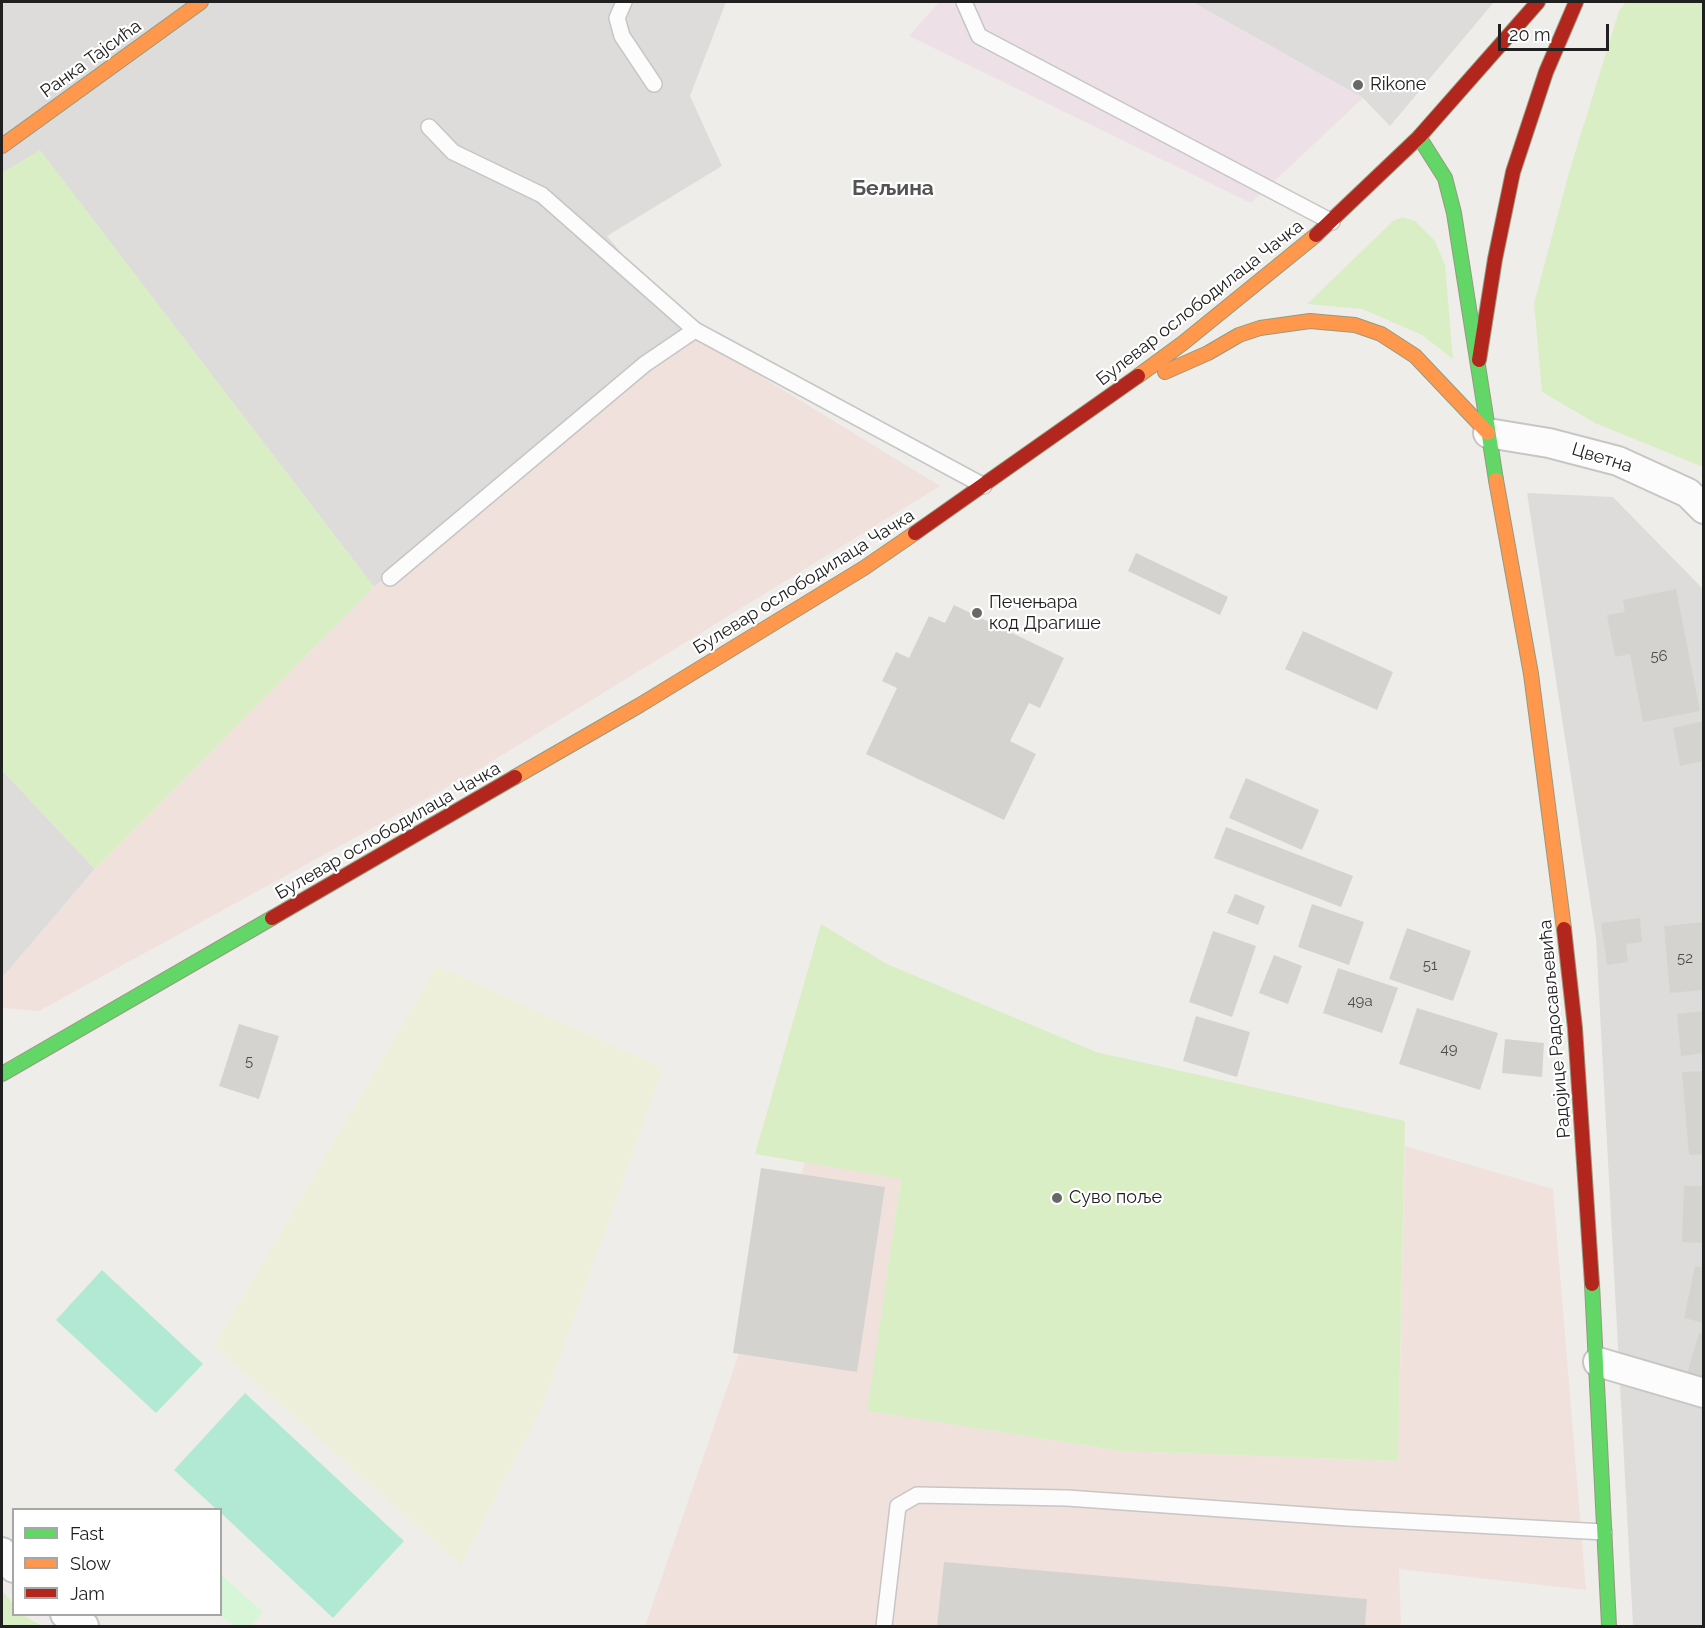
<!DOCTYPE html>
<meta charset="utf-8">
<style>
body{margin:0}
#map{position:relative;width:1705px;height:1628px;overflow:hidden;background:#efede9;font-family:Raleway,sans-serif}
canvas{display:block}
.frame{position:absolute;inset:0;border:3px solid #202020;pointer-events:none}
.legend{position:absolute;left:12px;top:1508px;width:210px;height:108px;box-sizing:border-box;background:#fff;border:2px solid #a6a6a6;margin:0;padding:8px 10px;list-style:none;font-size:18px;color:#202020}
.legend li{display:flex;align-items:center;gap:12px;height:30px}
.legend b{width:30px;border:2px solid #a6a6a6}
.scale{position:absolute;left:1498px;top:24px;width:111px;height:27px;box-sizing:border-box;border:3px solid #202020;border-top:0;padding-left:8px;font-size:18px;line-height:21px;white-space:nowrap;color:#202020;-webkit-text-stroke:4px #fff;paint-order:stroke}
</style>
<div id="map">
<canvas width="1705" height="1628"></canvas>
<div class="frame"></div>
<ul class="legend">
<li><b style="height:8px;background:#63d668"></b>Fast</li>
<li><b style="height:8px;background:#ff974d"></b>Slow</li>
<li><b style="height:8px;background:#b3261e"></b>Jam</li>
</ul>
<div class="scale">20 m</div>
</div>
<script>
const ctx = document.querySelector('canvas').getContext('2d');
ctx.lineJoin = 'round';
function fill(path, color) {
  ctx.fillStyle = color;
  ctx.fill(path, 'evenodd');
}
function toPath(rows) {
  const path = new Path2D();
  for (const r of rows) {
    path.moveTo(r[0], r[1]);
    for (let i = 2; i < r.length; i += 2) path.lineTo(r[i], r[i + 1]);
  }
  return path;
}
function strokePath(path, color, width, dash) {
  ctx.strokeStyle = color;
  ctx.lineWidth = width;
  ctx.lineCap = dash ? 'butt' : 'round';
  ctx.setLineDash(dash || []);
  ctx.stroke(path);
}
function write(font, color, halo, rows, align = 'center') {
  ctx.font = font + ' Raleway,sans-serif';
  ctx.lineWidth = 4.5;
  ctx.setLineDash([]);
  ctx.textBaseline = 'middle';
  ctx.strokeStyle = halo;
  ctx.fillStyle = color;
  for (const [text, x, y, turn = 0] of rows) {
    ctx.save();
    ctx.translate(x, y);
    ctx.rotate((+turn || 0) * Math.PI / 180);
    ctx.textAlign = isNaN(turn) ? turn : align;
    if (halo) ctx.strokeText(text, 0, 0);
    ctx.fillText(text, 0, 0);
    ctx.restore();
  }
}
const residential = toPath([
 [2,2,726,2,690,96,722,166,607,236,687,331,374,587,40,151,2,173],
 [1192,2,1494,2,1390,126,1363,98],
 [1527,493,1613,497,1703,589,1703,1626,1633,1626,1596,938],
 [2,770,95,869,2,978]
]);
const commercial = toPath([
 [687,331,940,486,473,773,39,1011,2,1008,2,978,95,869,374,587],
 [1405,1146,1553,1189,1586,1590,1399,1569,1401,1626,645,1626,805,1162,901,1178,868,1411,1121,1451,1398,1461]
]);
const industrial = toPath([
 [939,2,1192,2,1363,98,1251,203,909,36]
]);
const farmland = toPath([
 [437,966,663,1068,544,1402,461,1565,214,1346]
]);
const grass = toPath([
 [1626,2,1703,2,1703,467,1595,423,1542,392,1534,303,1570,169,1619,11],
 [40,150,374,587,95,869,2,770,2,173],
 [1402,217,1415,221,1435,241,1445,265,1453,359,1422,335,1362,309,1307,304,1393,221],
 [821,924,887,964,1096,1052,1405,1121,1398,1461,1121,1451,867,1411,901,1179,755,1154],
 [2,1590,13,1604,14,1614,23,1615,42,1626,2,1626]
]);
const park = toPath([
 [221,1575,263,1612,251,1626,234,1626,220,1615]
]);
const pitch = toPath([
 [102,1270,203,1364,156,1413,56,1320],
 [245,1393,404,1541,333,1618,221,1513,220,1510,216,1509,174,1470]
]);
const building = toPath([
 [1136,553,1228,597,1220,615,1128,571],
 [1676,589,1700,711,1643,722,1630,654,1615,657,1607,615,1625,612,1623,600],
 [954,605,1064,658,1040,708,1029,703,1010,741,1036,754,1004,820,866,754,897,688,882,681,896,652,909,658,929,616,945,623],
 [1303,631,1393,672,1377,710,1285,669],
 [1704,721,1704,761,1680,766,1673,728],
 [1246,778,1319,810,1302,850,1229,818],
 [1226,827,1353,876,1341,907,1214,858],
 [1235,894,1265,906,1258,925,1227,913],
 [1312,904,1364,922,1349,965,1298,947],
 [1640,918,1642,942,1626,944,1628,962,1607,965,1601,923],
 [1704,922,1704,990,1670,993,1664,926],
 [1407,928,1471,951,1453,1001,1389,979],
 [1213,931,1256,946,1232,1017,1189,1002],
 [1274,955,1302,966,1288,1004,1259,993],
 [1338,968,1398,988,1382,1033,1323,1013],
 [1417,1008,1498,1033,1480,1090,1399,1064],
 [1704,1011,1704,1053,1681,1056,1677,1014],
 [1196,1016,1250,1032,1237,1077,1183,1061],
 [239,1024,279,1036,259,1099,219,1086],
 [1505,1039,1544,1043,1542,1077,1502,1073],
 [1704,1071,1704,1154,1689,1155,1682,1072],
 [761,1168,885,1187,857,1372,733,1353],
 [1684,1186,1704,1186,1704,1243,1682,1242],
 [1695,1266,1704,1268,1704,1323,1684,1318],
 [1699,1333,1704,1334,1704,1382,1686,1377],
 [944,1562,1367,1599,1365,1626,937,1626]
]);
const lane = toPath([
 [624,2,617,18,622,36,654,84],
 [964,2,979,36,1332,222],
 [429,127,453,152,542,195,695,330,984,486],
 [390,578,645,364,695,330],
 [884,1626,898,1506,917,1495,1067,1498,1348,1518,1604,1532]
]);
const street = toPath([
 [1488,433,1549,443,1618,461,1688,493,1704,509],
 [1598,1362,1704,1393],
 [2,1552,14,1568],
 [65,1614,84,1626]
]);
const fast = toPath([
 [1419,137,1445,178,1454,213,1496,480],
 [2,1074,272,918],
 [1592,1284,1609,1626]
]);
const slow = toPath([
 [2,146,201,2],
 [1165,372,1208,353,1239,335,1260,328,1310,321,1355,325,1381,334,1415,356,1488,433],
 [1138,376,1183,343,1316,235],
 [1496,480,1531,674,1564,929],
 [515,777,640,705,864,568,915,533]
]);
const jam = toPath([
 [1316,235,1419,137,1538,2],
 [1479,360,1495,259,1513,172,1546,72,1576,2],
 [915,533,1138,376],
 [272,918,515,777],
 [1564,929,1575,1028,1592,1284]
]);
const markers = [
 [1358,85,6,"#686866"],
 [977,613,6,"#686866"],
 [1057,1198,6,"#686866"]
];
const numberNames = [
 ["56",1659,656],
 ["52",1685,958],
 ["51",1430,965],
 ["49a",1360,1001],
 ["49",1449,1049],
 ["5",249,1061]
];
const streetNames = [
 ["Ранка Тајсића",91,59,-36],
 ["Булевар ослободилаца Чачка",1200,303,-38],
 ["Цветна",1602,458,17],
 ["Булевар ослободилаца Чачка",804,582,-32],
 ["Булевар ослободилаца Чачка",388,831,-30],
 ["Радојице Радосављевића",1555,1029,-95]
];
const poiNames = [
 ["Rikone",1370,85],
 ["Печењара",989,603],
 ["код Драгише",989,624],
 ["Суво поље",1069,1198]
];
const quarterNames = [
 ["Бељина",893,189]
];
fill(residential, '#dedcda');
fill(commercial, '#f1e1dd');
fill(industrial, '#ede1e7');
fill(farmland, '#eeefdb');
fill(grass, '#daeec6');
fill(park, '#d6f6d7');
fill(pitch, '#b1e9d4');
fill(building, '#d5d3d0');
strokePath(lane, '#c7c6c5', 18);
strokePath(street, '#c7c6c5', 32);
strokePath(fast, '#969a7f', 16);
strokePath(slow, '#969a7f', 16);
strokePath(jam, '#969a7f', 16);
strokePath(lane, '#fdfcfc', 15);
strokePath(street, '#fdfcfc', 28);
strokePath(fast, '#63d668', 14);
strokePath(slow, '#ff974d', 14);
strokePath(jam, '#b3261e', 14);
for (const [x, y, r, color] of markers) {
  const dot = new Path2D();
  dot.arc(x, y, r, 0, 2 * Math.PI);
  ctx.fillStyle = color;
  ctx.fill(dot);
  strokePath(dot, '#fff', 2);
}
write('15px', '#4d4d4c', null, numberNames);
write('18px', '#202020', '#fff', streetNames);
write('18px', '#202020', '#fff', poiNames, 'left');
write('bold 21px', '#535353', '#fff', quarterNames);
</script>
